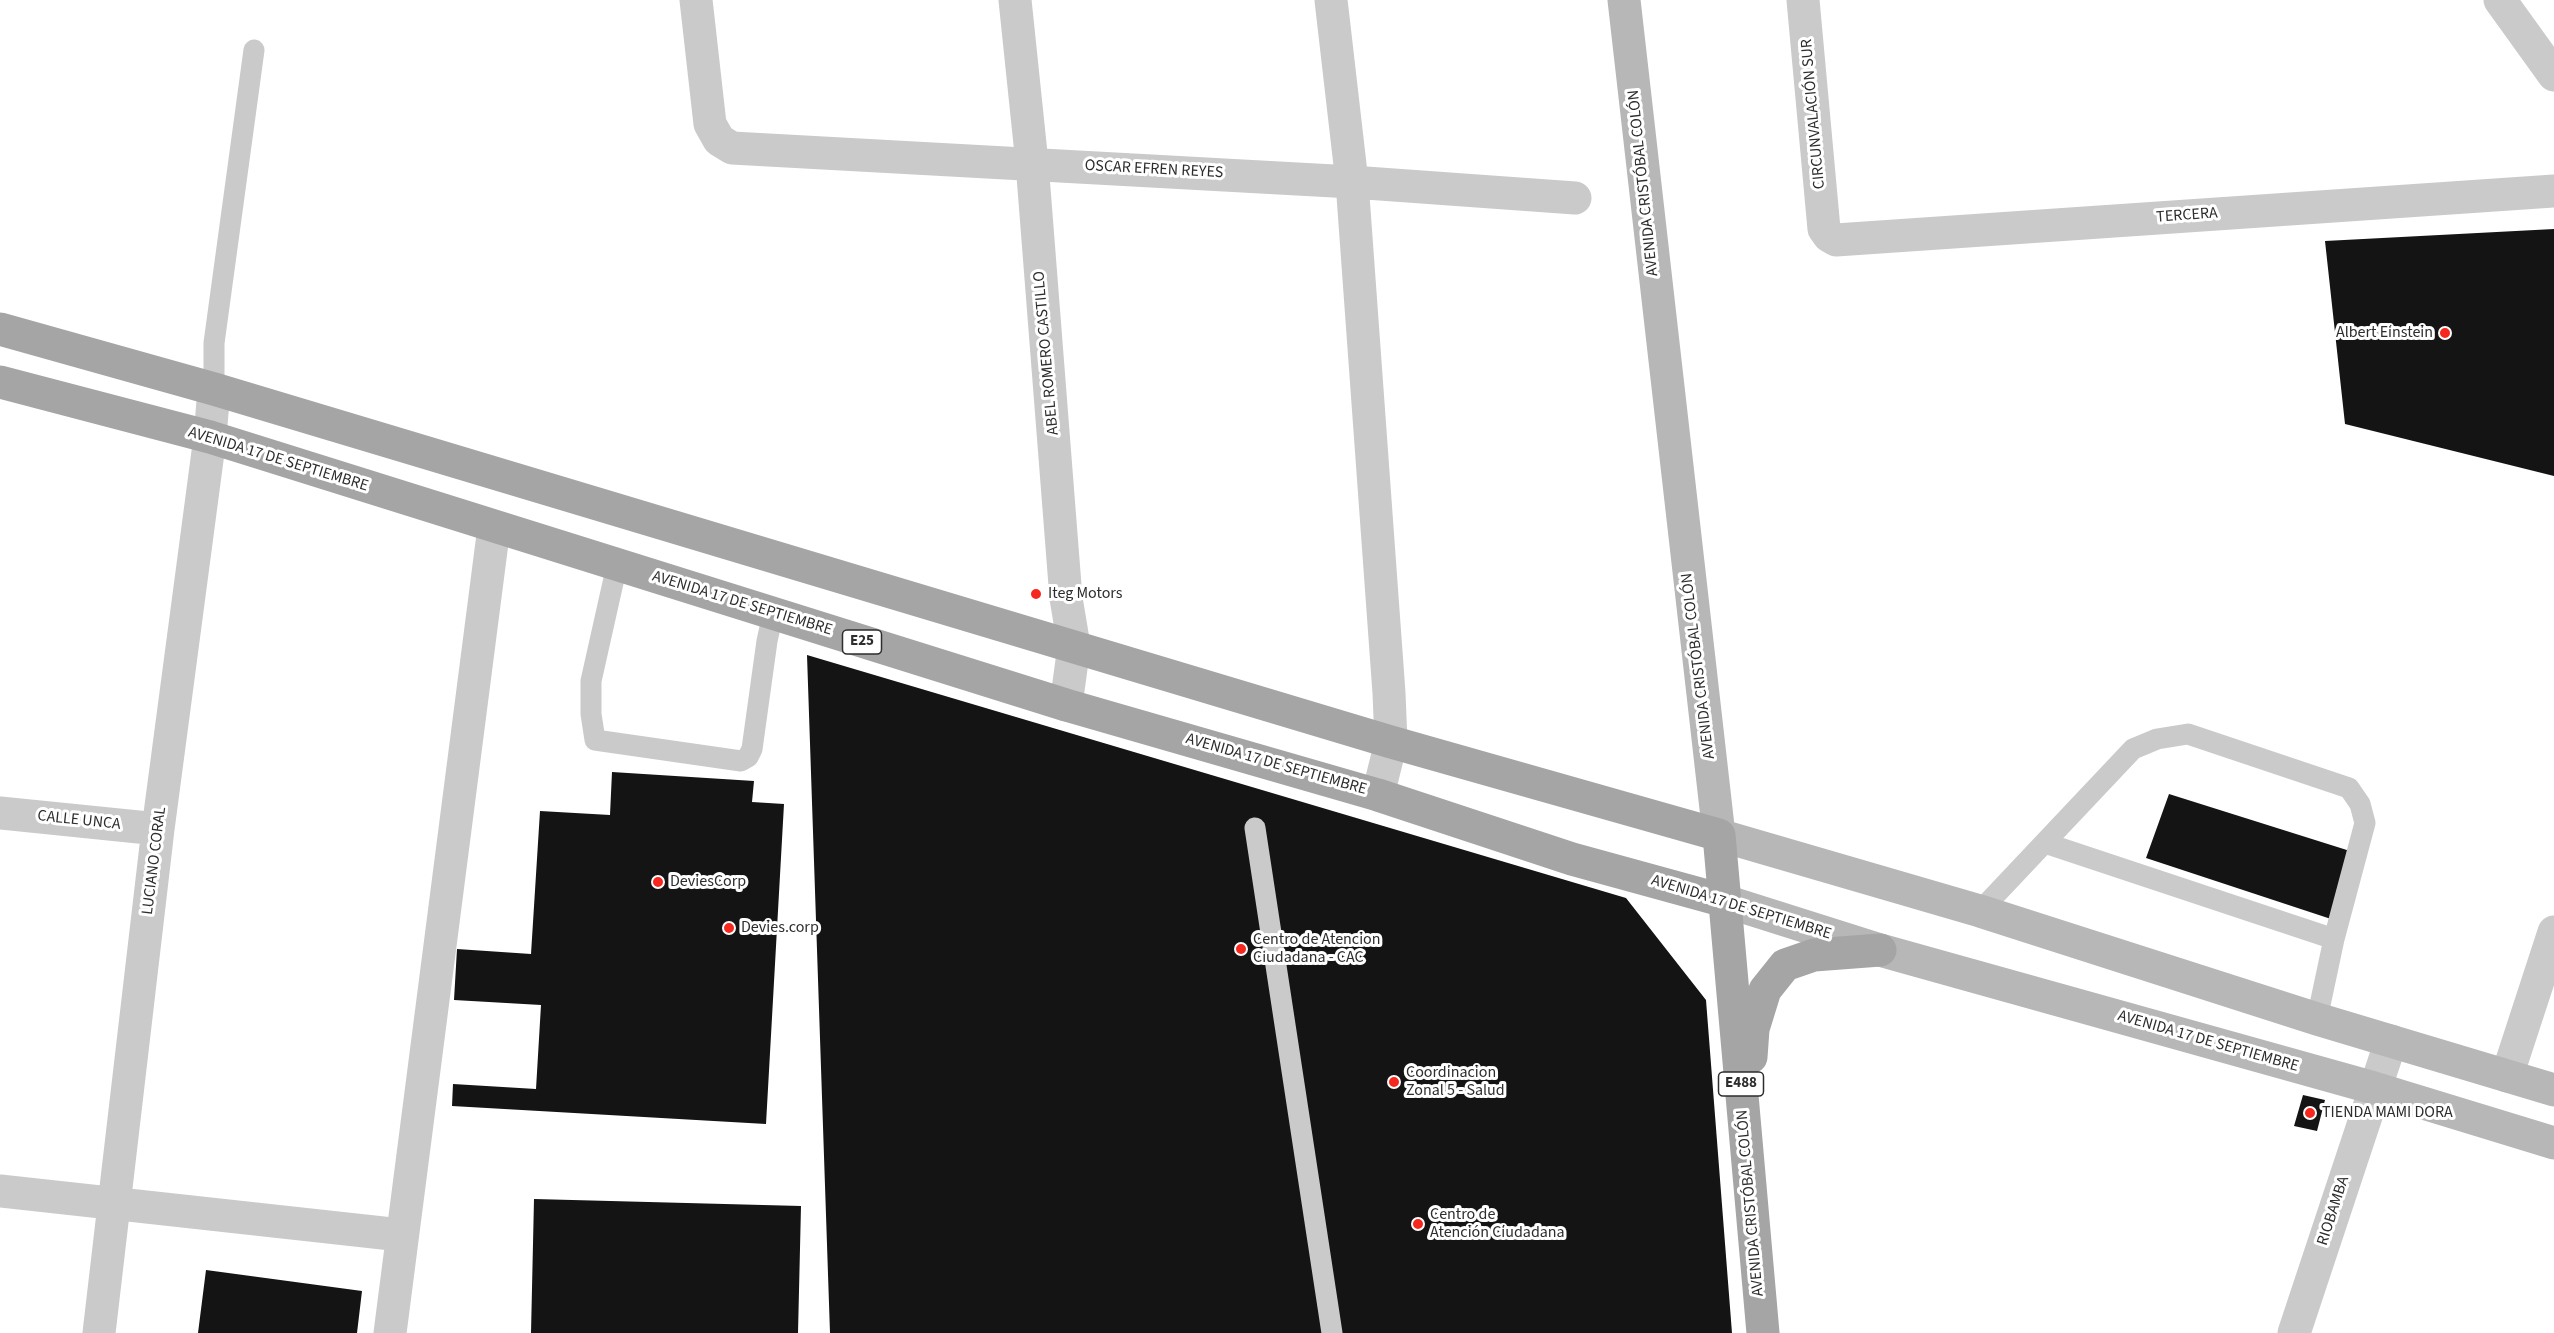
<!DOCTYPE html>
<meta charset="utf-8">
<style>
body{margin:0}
canvas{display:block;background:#fff}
</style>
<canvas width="2554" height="1333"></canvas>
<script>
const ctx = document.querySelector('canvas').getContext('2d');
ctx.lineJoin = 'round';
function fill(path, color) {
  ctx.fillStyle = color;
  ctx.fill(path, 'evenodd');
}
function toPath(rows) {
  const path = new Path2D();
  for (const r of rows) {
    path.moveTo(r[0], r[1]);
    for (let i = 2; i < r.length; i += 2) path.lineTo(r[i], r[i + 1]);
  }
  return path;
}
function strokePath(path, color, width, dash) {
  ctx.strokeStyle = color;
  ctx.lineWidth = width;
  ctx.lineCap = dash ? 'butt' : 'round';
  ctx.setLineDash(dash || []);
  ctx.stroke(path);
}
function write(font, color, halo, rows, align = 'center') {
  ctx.font = font + ' "Source Sans 3",sans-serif';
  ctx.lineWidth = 6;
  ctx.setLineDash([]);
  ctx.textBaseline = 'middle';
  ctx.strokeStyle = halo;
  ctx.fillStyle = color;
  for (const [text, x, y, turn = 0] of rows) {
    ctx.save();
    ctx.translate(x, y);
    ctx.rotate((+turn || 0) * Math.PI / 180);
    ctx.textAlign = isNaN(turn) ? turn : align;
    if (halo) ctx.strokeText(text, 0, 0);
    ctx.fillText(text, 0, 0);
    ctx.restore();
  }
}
const building = toPath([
 [2554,229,2554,476,2345,424,2325,241],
 [807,655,1626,898,1706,1000,1732,1333,830,1333],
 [612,772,754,781,752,802,784,804,766,1124,452,1106,453,1084,536,1089,541,1005,454,1000,457,949,531,954,540,811,610,815],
 [2169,794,2350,851,2331,919,2146,858],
 [2303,1095,2325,1100,2317,1131,2294,1126],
 [534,1199,801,1206,798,1333,531,1333],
 [206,1270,362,1291,357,1333,198,1333]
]);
const lane = toPath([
 [214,389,214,343,254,50],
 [617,565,591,681,591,714,595,740,741,761,748,757,752,749,767,641,773,614],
 [1255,828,1332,1333],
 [2045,843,2334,939],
 [1980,911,2133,749,2157,739,2188,734,2349,788,2360,804,2365,823,2334,939,2317,1019]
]);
const street = toPath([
 [696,0,710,124,719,140,732,148,1352,182,1575,198],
 [1015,0,1032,163,1066,598,1074,646,1066,705],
 [1331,0,1352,182,1389,693,1391,742,1378,795],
 [1803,0,1824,229,1829,236,1836,240,2554,191],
 [2500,0,2554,75],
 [0,813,158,829],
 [2507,1076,2554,932],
 [0,1191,401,1235],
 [99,1333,158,829,210,437,214,389],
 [390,1333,494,527],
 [2294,1333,2391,1041]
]);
const secondary = toPath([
 [1624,0,1719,835,1980,911,2317,1019,2554,1090],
 [1725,901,1880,950,2374,1088,2554,1143]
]);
const primary = toPath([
 [0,329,214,389,1391,742,1719,835,1763,1333],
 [0,382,210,437,1066,705,1378,795,1572,859,1725,901],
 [1751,1057,1753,1029,1765,990,1785,965,1814,955,1880,950]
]);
const markers = [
 [2445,333,6,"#f5271e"],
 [1036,594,6,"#f5271e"],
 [658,882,6,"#f5271e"],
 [729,928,6,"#f5271e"],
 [1241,949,6,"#f5271e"],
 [1394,1082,6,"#f5271e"],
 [2310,1113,6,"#f5271e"],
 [1418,1224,6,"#f5271e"]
];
const shields = [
 [862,642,39],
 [1741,1084,45]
];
const shieldNames = [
 ["E25",862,642],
 ["E488",1741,1084]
];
const streetNames = [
 ["CIRCUNVALACIÓN SUR",1814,114,-95],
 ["OSCAR EFREN REYES",1154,170,3],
 ["AVENIDA CRISTÓBAL COLÓN",1644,183,-96],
 ["TERCERA",2187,216,-4],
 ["ABEL ROMERO CASTILLO",1047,353,-95],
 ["AVENIDA 17 DE SEPTIEMBRE",278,460,17],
 ["AVENIDA 17 DE SEPTIEMBRE",742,604,17],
 ["AVENIDA CRISTÓBAL COLÓN",1699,666,-97],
 ["AVENIDA 17 DE SEPTIEMBRE",1276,765,16],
 ["CALLE UNCA",79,821,6],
 ["LUCIANO CORAL",155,861,-83],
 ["AVENIDA 17 DE SEPTIEMBRE",1741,908,17],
 ["AVENIDA 17 DE SEPTIEMBRE",2208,1042,16],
 ["AVENIDA CRISTÓBAL COLÓN",1751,1203,-95],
 ["RIOBAMBA",2334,1211,-72]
];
const poiNames = [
 ["Albert Einstein",2433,333,"right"],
 ["Iteg Motors",1048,594],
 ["DeviesCorp",670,882],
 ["Devies.corp",741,928],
 ["Centro de Atencion",1253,940],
 ["Ciudadana - CAC",1253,958],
 ["Coordinacion",1406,1073],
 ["Zonal 5 - Salud",1406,1091],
 ["TIENDA MAMI DORA",2322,1113],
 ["Centro de",1430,1215],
 ["Atención Ciudadana",1430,1233]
];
fill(building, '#141414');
strokePath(lane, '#cacaca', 21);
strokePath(street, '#cacaca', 33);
strokePath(secondary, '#b7b7b7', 33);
strokePath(primary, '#a5a5a5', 33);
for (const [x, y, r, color] of markers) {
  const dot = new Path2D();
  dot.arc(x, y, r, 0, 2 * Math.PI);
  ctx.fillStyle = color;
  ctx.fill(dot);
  strokePath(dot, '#fff', 2);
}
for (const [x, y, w] of shields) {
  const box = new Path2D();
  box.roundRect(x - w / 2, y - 12, w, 24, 4.5);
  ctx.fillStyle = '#fff';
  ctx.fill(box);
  strokePath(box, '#2d2d2d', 1.5);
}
write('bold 15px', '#2d2d2d', null, shieldNames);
write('16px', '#2d2d2d', '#fff', streetNames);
write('16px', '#2d2d2d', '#fff', poiNames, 'left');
</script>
